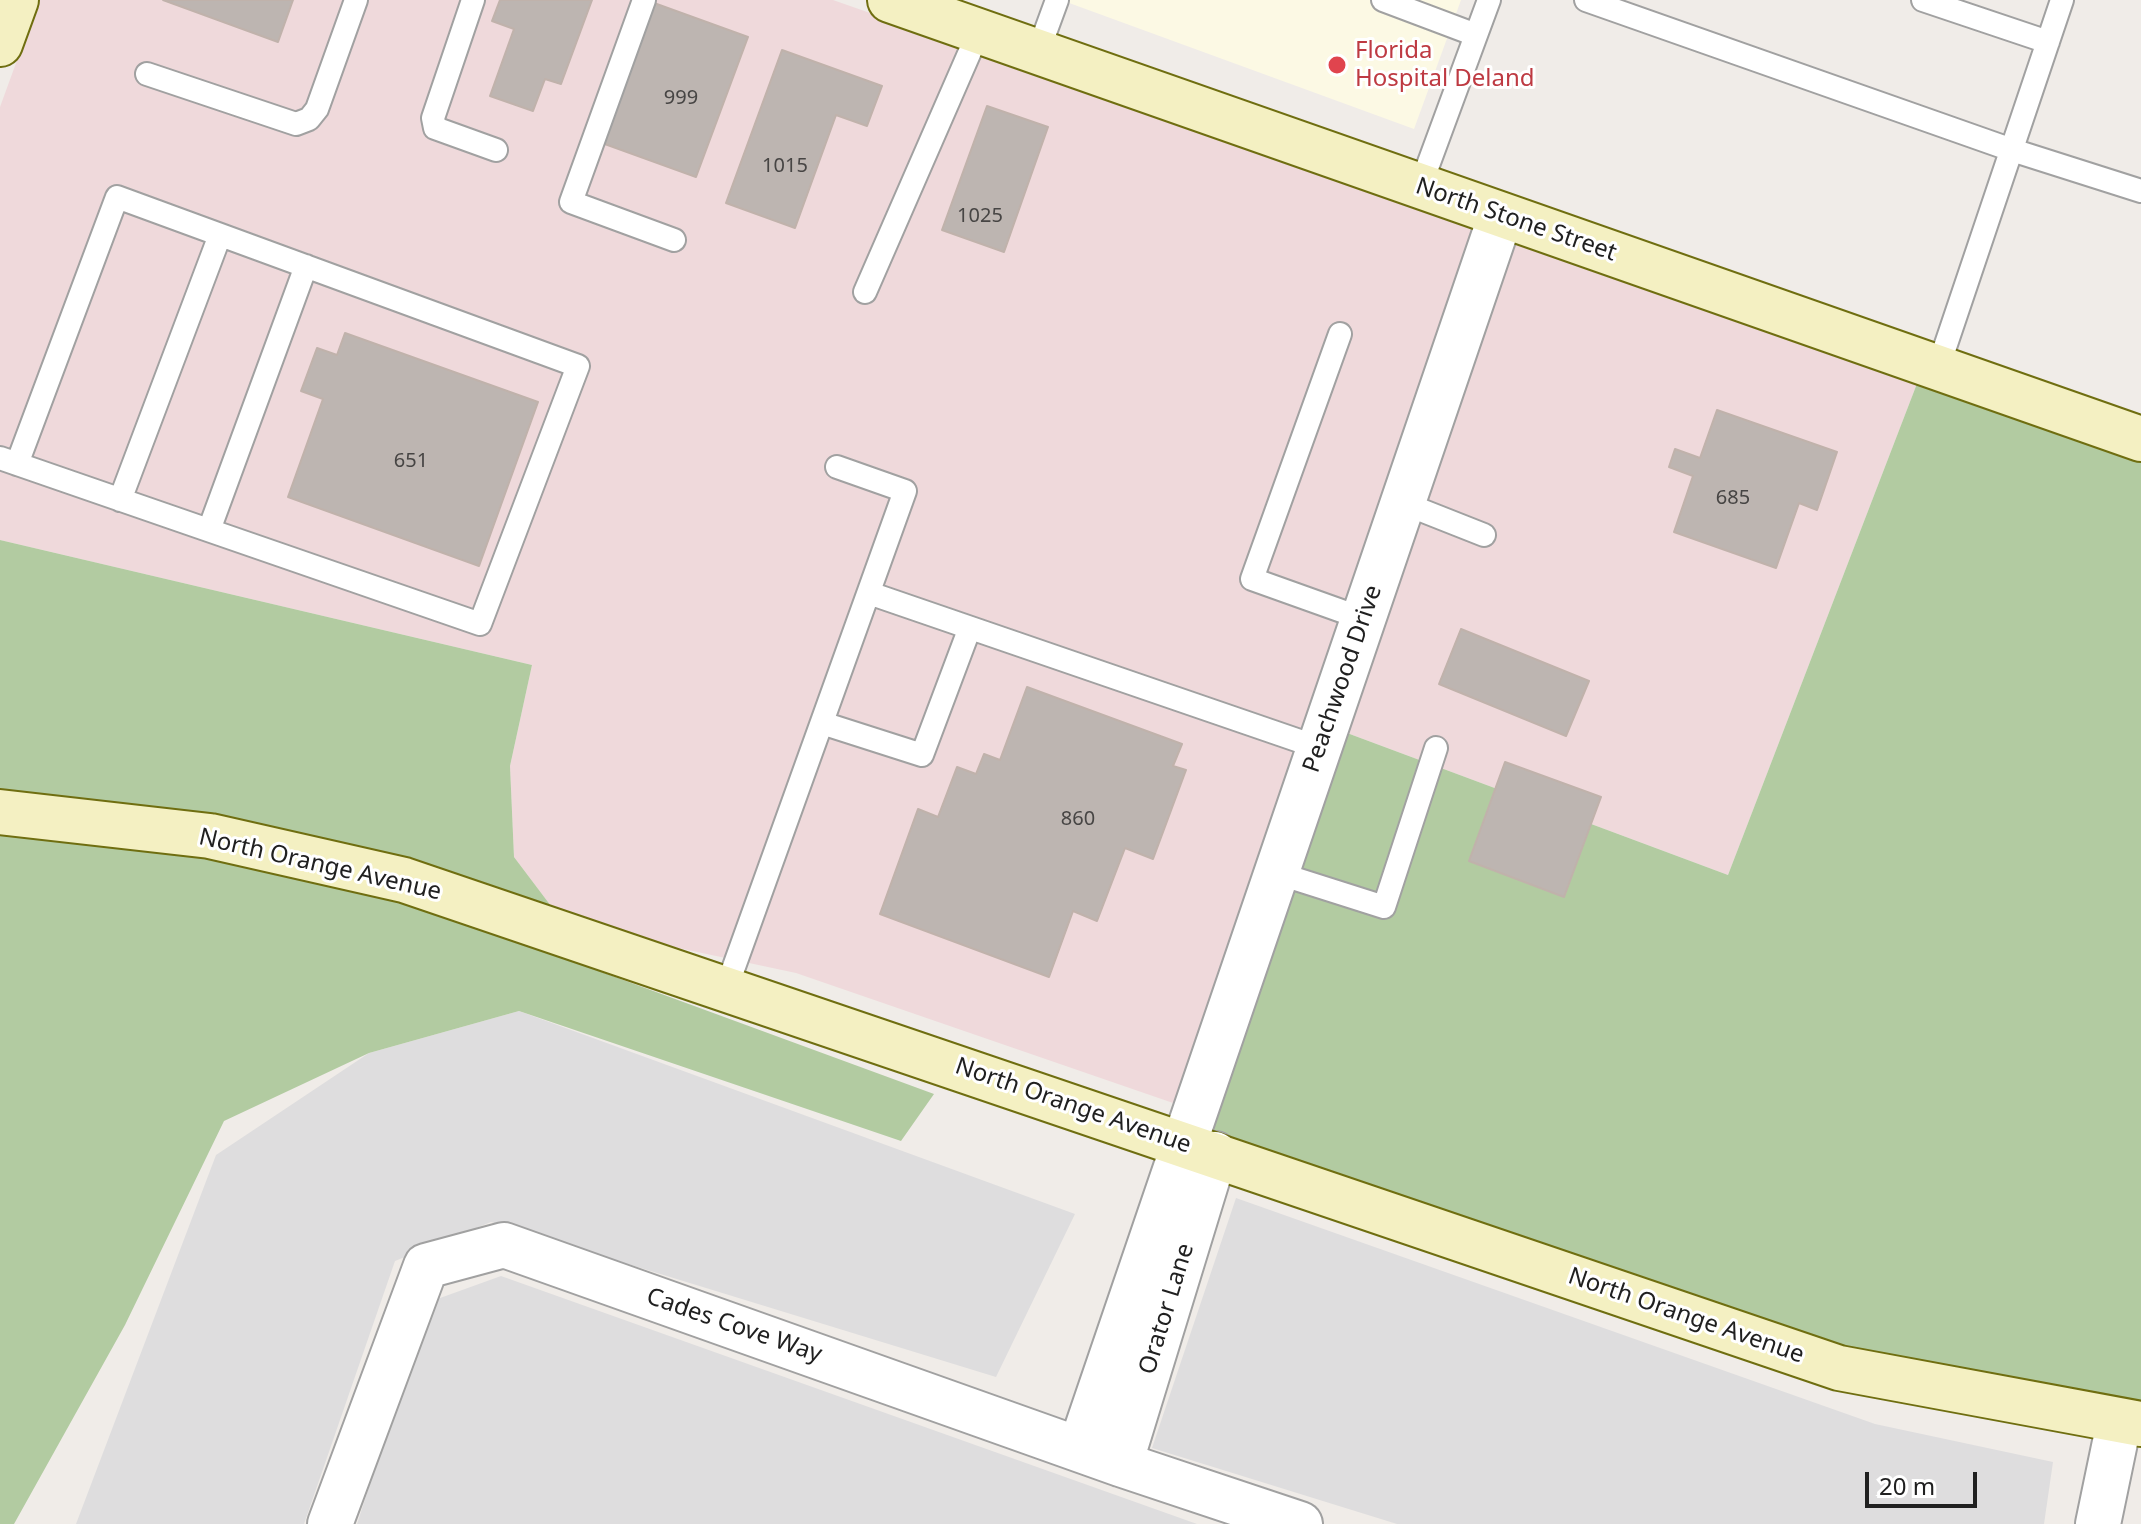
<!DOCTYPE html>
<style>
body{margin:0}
#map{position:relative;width:2141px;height:1524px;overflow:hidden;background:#f0ece8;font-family:"Noto Sans",sans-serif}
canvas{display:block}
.scale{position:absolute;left:1865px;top:1472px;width:112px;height:36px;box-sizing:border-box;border:4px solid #202020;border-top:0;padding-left:10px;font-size:24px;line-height:28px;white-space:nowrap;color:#202020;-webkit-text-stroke:6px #fff;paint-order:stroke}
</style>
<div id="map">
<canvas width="2141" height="1524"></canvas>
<div class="scale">20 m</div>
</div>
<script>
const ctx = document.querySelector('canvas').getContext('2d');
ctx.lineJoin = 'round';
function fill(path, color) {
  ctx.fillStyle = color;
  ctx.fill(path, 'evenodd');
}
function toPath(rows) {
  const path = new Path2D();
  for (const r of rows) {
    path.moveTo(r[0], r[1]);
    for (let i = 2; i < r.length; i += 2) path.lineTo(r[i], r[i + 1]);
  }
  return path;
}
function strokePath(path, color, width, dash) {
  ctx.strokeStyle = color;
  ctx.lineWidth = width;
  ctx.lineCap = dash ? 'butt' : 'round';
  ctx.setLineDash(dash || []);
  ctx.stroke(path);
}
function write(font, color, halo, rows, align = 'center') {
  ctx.font = font + ' "Noto Sans",sans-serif';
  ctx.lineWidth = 6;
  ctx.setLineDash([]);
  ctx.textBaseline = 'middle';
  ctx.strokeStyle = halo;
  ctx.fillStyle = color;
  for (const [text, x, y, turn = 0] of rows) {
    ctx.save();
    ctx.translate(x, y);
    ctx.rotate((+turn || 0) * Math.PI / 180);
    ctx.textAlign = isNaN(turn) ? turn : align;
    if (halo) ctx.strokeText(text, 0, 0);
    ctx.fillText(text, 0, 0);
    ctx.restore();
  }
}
const residential = toPath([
 [519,1011,1075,1214,996,1377,491,1222,395,1261,304,1524,76,1524,216,1155,369,1053],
 [1236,1198,1875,1424,2053,1462,2044,1524,1397,1524,1152,1448],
 [501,1276,1197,1524,357,1524,429,1302]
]);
const commercial = toPath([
 [39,0,833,0,1475,225,1176,1104,796,973,641,940,554,910,514,857,510,766,532,665,0,540,0,107],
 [1515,240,1918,381,1728,875,1347,733]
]);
const education = toPath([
 [1061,0,1461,0,1414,129]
]);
const forest = toPath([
 [1918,381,2141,459,2141,1405,1844,1350,1212,1133,1347,733,1728,875],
 [0,540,532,665,510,766,514,857,554,910,0,792],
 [0,831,208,855,400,898,934,1094,901,1141,519,1011,369,1053,224,1121,125,1325,14,1524,0,1524]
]);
const building = toPath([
 [163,0,293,0,278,42,163,0],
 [500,0,592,0,561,84,545,79,533,111,490,96,514,29,492,21,500,0],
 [654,3,748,37,696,177,602,143,654,3],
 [782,50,882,86,867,126,836,115,795,228,726,203,782,50],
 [987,106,1048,127,1004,252,942,230,987,106],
 [345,333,538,402,479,566,288,497,323,399,301,391,317,348,337,355,345,333],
 [1717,410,1837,452,1817,510,1799,503,1776,568,1674,532,1693,476,1669,467,1675,449,1700,458,1717,410],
 [1461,629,1589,681,1566,736,1439,684,1461,629],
 [1027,687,1182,744,1173,766,1186,770,1153,859,1125,848,1097,921,1073,911,1049,977,880,914,918,809,938,817,957,767,976,774,984,754,1000,760,1027,687],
 [1505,762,1601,797,1564,897,1469,861,1505,762]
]);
const lane = toPath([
 [473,0,433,118,435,128,496,150],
 [644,0,571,202,674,240],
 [1383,0,1476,35],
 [1586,0,2012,150,2141,191],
 [1923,0,2048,42],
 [1038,52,1057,0],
 [147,74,296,124,309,119,317,109,356,0],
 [1420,187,1489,0],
 [865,292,979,31],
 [1340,334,1252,579,1364,619],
 [1938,368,2062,0],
 [0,458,480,624,578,366,117,197,17,464],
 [120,500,220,235],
 [1403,503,1484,535],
 [209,530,306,266],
 [869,593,1320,748],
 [822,723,922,755,969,630],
 [1277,873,1384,907,1436,748],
 [726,989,905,491,837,467]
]);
const street = toPath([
 [1080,1449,1501,215],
 [1120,1464,1215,1154],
 [330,1524,426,1266,504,1245,1120,1464,1300,1524],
 [2098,1524,2119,1423]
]);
const secondary = toPath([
 [890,0,2141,439],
 [0,44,16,0],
 [0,812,210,836,404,880,1839,1368,2141,1424]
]);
const markers = [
 [1337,65,10,"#e0444e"]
];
const numberNames = [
 ["999",681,98],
 ["1015",785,166],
 ["1025",980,216],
 ["651",411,461],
 ["685",1733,498],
 ["860",1078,819]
];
const healthNames = [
 ["Florida",1355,51],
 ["Hospital Deland",1355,79]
];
const streetNames = [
 ["North Stone Street",1516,220,19],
 ["Peachwood Drive",1343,679,-71],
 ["North Orange Avenue",320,865,13],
 ["North Orange Avenue",1073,1106,19],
 ["Orator Lane",1167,1309,-73],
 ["North Orange Avenue",1686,1316,19],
 ["Cades Cove Way",734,1326,19]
];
fill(residential, '#deddde');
fill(commercial, '#efd9db');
fill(education, '#fcf9e4');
fill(forest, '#b2cba1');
fill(building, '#bdb5b1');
strokePath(building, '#c0b2ab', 2);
strokePath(lane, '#a1a1a1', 26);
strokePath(street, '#a1a1a1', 48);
strokePath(secondary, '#6f6e10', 48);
strokePath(lane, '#fff', 22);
strokePath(street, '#fff', 44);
strokePath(secondary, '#f4f0c2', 44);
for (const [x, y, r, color] of markers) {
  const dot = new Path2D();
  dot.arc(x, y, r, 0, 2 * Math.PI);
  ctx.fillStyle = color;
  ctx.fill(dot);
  strokePath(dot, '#fff', 3);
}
write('20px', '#474544', null, numberNames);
write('24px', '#be3a42', '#fff', healthNames, 'left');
write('24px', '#202020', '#fff', streetNames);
</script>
